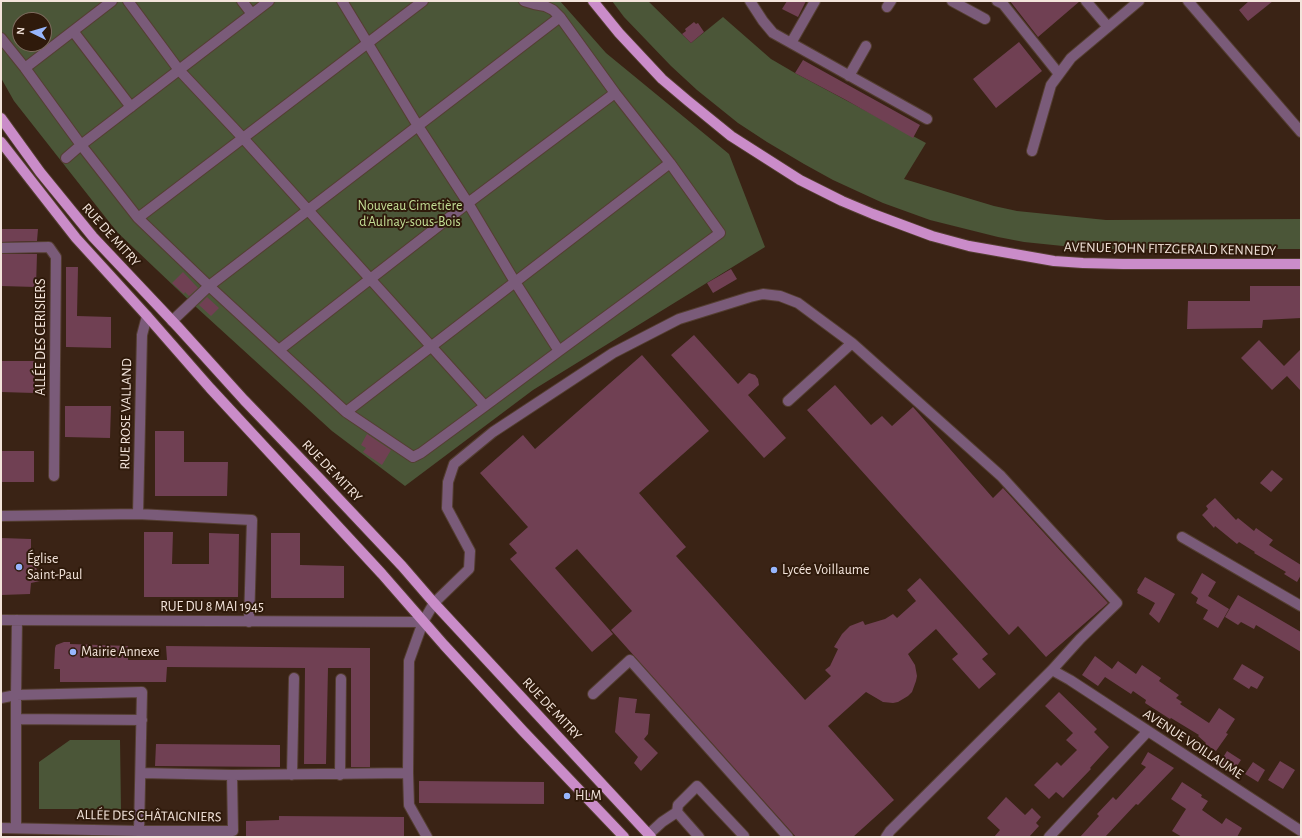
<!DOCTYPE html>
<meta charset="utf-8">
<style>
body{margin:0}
#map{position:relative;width:1302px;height:838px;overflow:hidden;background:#3a2315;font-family:"Alegreya Sans",sans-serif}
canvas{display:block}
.frame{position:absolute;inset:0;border:2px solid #f3e4db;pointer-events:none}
.north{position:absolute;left:12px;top:12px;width:40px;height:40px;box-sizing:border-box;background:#2f1a0b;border:1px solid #7d6b5e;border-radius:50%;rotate:275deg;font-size:11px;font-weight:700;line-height:16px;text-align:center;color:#f3e4db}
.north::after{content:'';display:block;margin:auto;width:14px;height:18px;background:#97b6fd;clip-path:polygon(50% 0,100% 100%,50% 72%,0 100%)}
</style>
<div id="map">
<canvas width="1302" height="838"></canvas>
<div class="frame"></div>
<div class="north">N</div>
</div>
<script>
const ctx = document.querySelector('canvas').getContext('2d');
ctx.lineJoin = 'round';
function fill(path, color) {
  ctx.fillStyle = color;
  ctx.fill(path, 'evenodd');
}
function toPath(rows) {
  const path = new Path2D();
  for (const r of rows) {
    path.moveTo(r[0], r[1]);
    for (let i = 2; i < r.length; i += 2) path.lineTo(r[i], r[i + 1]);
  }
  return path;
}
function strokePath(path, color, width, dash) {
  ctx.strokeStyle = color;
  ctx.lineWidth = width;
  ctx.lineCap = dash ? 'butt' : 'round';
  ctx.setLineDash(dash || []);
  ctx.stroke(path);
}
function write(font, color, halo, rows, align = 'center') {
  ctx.font = font + ' "Alegreya Sans",sans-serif';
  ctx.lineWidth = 4;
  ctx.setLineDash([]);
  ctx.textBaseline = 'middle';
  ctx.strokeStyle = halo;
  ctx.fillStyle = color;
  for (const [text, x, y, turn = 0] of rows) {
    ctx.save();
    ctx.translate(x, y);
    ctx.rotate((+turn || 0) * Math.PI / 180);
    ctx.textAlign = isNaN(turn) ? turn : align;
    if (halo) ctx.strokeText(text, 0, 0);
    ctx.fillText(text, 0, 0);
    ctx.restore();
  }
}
const green = toPath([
 [1,1,560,1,606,53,729,154,765,247,533,390,405,486,332,431,196,307,117,232,14,101,1,78],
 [20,20,44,20,44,44,20,44],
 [612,1,648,1,691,43,723,17,771,59,795,73,926,143,904,179,994,206,1017,211,1106,220,1301,219,1301,249,1092,249,1024,242,998,237,930,220,883,203,833,180,804,164,767,142,738,123,697,90,671,66,624,17],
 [70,740,120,740,121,809,39,809,39,762]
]);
const building = toPath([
 [787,1,806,1,798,17,782,9],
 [1010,1,1080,1,1038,37],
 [1249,1,1273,1,1248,21,1239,10],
 [694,22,696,24,698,23,704,32,691,43,682,34,686,31,685,29],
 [1019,42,1042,71,996,108,973,79],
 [803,60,920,125,913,138,846,100,795,73],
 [1,229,38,229,37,241,1,242],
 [1,254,37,254,36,287,1,286],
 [66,267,78,267,77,316,111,317,111,348,66,347],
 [731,269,737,279,713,293,707,283],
 [183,272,198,288,189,296,185,292,184,294,172,283],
 [1250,286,1301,286,1301,318,1263,320,1262,328,1187,329,1188,301,1250,301],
 [207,297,219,308,211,316,199,305],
 [694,335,738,384,749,373,755,375,758,379,759,385,748,395,786,438,764,458,671,355],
 [1259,340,1284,366,1301,349,1301,391,1287,376,1272,390,1241,358],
 [642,355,709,431,639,493,686,547,676,556,805,700,831,676,825,670,830,666,838,649,834,647,842,634,850,626,863,621,865,625,885,619,893,614,897,618,916,601,907,590,920,578,988,654,982,659,996,674,979,689,952,659,958,654,936,629,908,654,915,665,917,676,916,681,912,692,908,696,898,702,893,703,883,702,866,692,828,726,894,800,853,837,796,837,611,630,632,611,577,549,555,568,613,634,592,652,510,559,517,553,509,544,528,527,480,473,523,435,535,449],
 [1,361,35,361,34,393,1,392],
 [835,385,871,425,882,416,892,426,913,407,993,498,1003,488,1108,603,1046,657,1018,626,1009,635,807,410],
 [65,406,111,406,110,438,65,437],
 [155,431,184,431,184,462,228,462,227,496,155,496],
 [367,434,391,450,382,465,363,452,366,448,361,445],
 [1,451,34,451,34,482,1,482],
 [1272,470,1283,479,1271,492,1260,483],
 [1215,498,1236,520,1238,518,1254,531,1256,528,1273,540,1269,545,1301,565,1301,575,1297,582,1284,574,1286,572,1254,553,1255,552,1239,542,1237,544,1215,526,1214,528,1202,515,1208,509,1206,506],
 [144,532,173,532,172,564,209,564,209,533,239,534,238,597,144,597],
 [271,533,300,533,300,565,344,566,344,598,271,598],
 [1,538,31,539,31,556,50,558,36,567,40,581,31,583,30,594,1,595],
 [1202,573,1216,582,1208,596,1229,609,1218,628,1203,619,1208,610,1196,603,1198,598,1191,593],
 [1145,577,1175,594,1159,623,1149,614,1155,603,1137,593,1138,591,1137,590],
 [1238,595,1301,632,1301,652,1256,625,1254,629,1241,622,1238,625,1225,617],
 [64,642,70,642,70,644,128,646,128,660,167,660,166,646,370,648,370,767,351,767,351,668,328,668,326,764,304,764,305,668,167,667,166,682,60,682,60,669,54,669,55,648,56,645],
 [1095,656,1112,669,1118,661,1136,674,1142,665,1161,678,1159,681,1179,695,1176,698,1182,702,1180,704,1209,723,1219,708,1235,719,1226,733,1228,734,1216,751,1205,744,1206,743,1198,736,1199,735,1171,718,1170,719,1145,703,1146,700,1133,691,1131,694,1105,677,1098,686,1082,675],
 [1242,664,1264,677,1257,689,1251,686,1249,689,1233,679],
 [1059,692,1097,729,1094,732,1109,747,1090,768,1091,769,1063,798,1056,792,1049,799,1034,785,1057,762,1061,766,1077,750,1066,740,1073,733,1045,706],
 [619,697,637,699,635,713,650,714,648,734,644,739,658,753,641,771,634,763,638,757,615,732],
 [156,744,280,745,280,767,155,766],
 [1227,751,1241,760,1233,772,1219,764],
 [1148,752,1174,768,1138,805,1136,804,1105,837,1080,837,1099,816,1097,814,1113,797,1116,800,1146,767,1141,764],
 [1280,761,1295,770,1283,789,1268,780],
 [1253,762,1265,770,1258,782,1245,774],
 [419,781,544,782,544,804,419,803],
 [1182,782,1202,795,1201,797,1208,801,1202,810,1222,824,1226,818,1242,828,1237,837,1182,837,1172,831,1186,809,1171,799],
 [1006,797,1025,815,1032,808,1041,817,1036,823,1039,826,1029,837,994,837,1000,830,987,818],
 [279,816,404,817,404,837,246,837,246,821,279,820]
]);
const minor = toPath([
 [128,1,179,70,243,138,485,406],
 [242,1,252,14],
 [342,1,418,126,468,203,515,282,559,351],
 [750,1,763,21,773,33,927,119],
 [952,1,985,19],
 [997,1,1003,4,1059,74],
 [1086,1,1108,27],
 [1188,1,1301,132],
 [887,7,891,1],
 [73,31,131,107],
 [1,38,25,68,81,145,138,218,209,286,346,412,413,457,421,453,485,406,559,351,720,233,670,163,615,93,560,17,553,10,545,6,534,4,524,1],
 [791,43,815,1],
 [25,68,112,1],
 [849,76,866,46],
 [1032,151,1051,85,1071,58,1139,1],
 [66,158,81,145,269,1],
 [138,218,423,1],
 [1,248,49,247,56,257,54,476],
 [172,321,209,286,560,17],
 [279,350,468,203,615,93],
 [788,401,852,343,1001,476,1117,603,1080,639,1052,670,890,831,886,837],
 [346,412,670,163],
 [138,514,142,335,147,316],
 [1,516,138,514,252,520,249,622],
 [1182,537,1301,606],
 [1,620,423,622],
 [1052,670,1070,680,1301,831],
 [593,694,630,660,788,837],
 [1,698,16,695,17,620],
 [16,719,142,720],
 [141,773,232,775],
 [292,775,294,678],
 [340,775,341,679],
 [677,812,678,805,697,786,744,836],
 [1,828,139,831,233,831,232,775,408,773],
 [16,828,16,695,142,692,139,831],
 [649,834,662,822,677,812,699,837],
 [427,837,409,805,408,773,409,661,423,622,434,603,469,569,470,551,447,508,448,482,454,464,493,432,613,353,679,319,750,297,763,294,780,296,798,303,852,343],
 [1049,837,1148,731]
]);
const major = toPath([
 [593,1,619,33,662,79,688,101,731,136,800,180,842,201,873,214,932,236,969,246,1054,261,1083,263,1123,264,1301,264],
 [1,118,40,172,93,237,178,327,244,400,320,479,402,566,434,603,651,837],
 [1,142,76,238,147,316,210,388,382,574,444,645,523,731,624,837]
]);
const markers = [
 [19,567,4,"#97b6fd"],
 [774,570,4,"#97b6fd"],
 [73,652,4,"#97b6fd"],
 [567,796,4,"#97b6fd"]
];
const parkNames = [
 ["Nouveau Cimetière",410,206],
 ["d'Aulnay-sous-Bois",410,222]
];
const streetNames = [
 ["RUE DE MITRY",111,235,48],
 ["AVENUE JOHN FITZGERALD KENNEDY",1170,249,1],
 ["ALLÉE DES CERISIERS",41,337,-90],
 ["RUE ROSE VALLAND",126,414,-89],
 ["RUE DE MITRY",332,471,46],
 ["RUE DU 8 MAI 1945",212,607],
 ["RUE DE MITRY",552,709,47],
 ["AVENUE VOILLAUME",1193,744,33],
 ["ALLÉE DES CHÂTAIGNIERS",149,816,1]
];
const poiNames = [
 ["Église",27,559],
 ["Saint-Paul",27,575],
 ["Lycée Voillaume",782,570],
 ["Mairie Annexe",81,652],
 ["HLM",575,796]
];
fill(green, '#4b5638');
fill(building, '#704053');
strokePath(minor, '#543e31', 12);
strokePath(major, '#543e31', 12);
strokePath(minor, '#7a5b79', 10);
strokePath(major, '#ca8cc9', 10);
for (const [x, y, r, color] of markers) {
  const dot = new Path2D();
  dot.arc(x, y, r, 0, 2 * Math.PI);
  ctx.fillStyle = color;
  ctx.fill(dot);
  strokePath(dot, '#2f1a0b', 1.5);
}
write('14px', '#c3de95', '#2f1a0b', parkNames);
write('14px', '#f3e4db', '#2f1a0b', streetNames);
write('14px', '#f3e4db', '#2f1a0b', poiNames, 'left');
</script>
